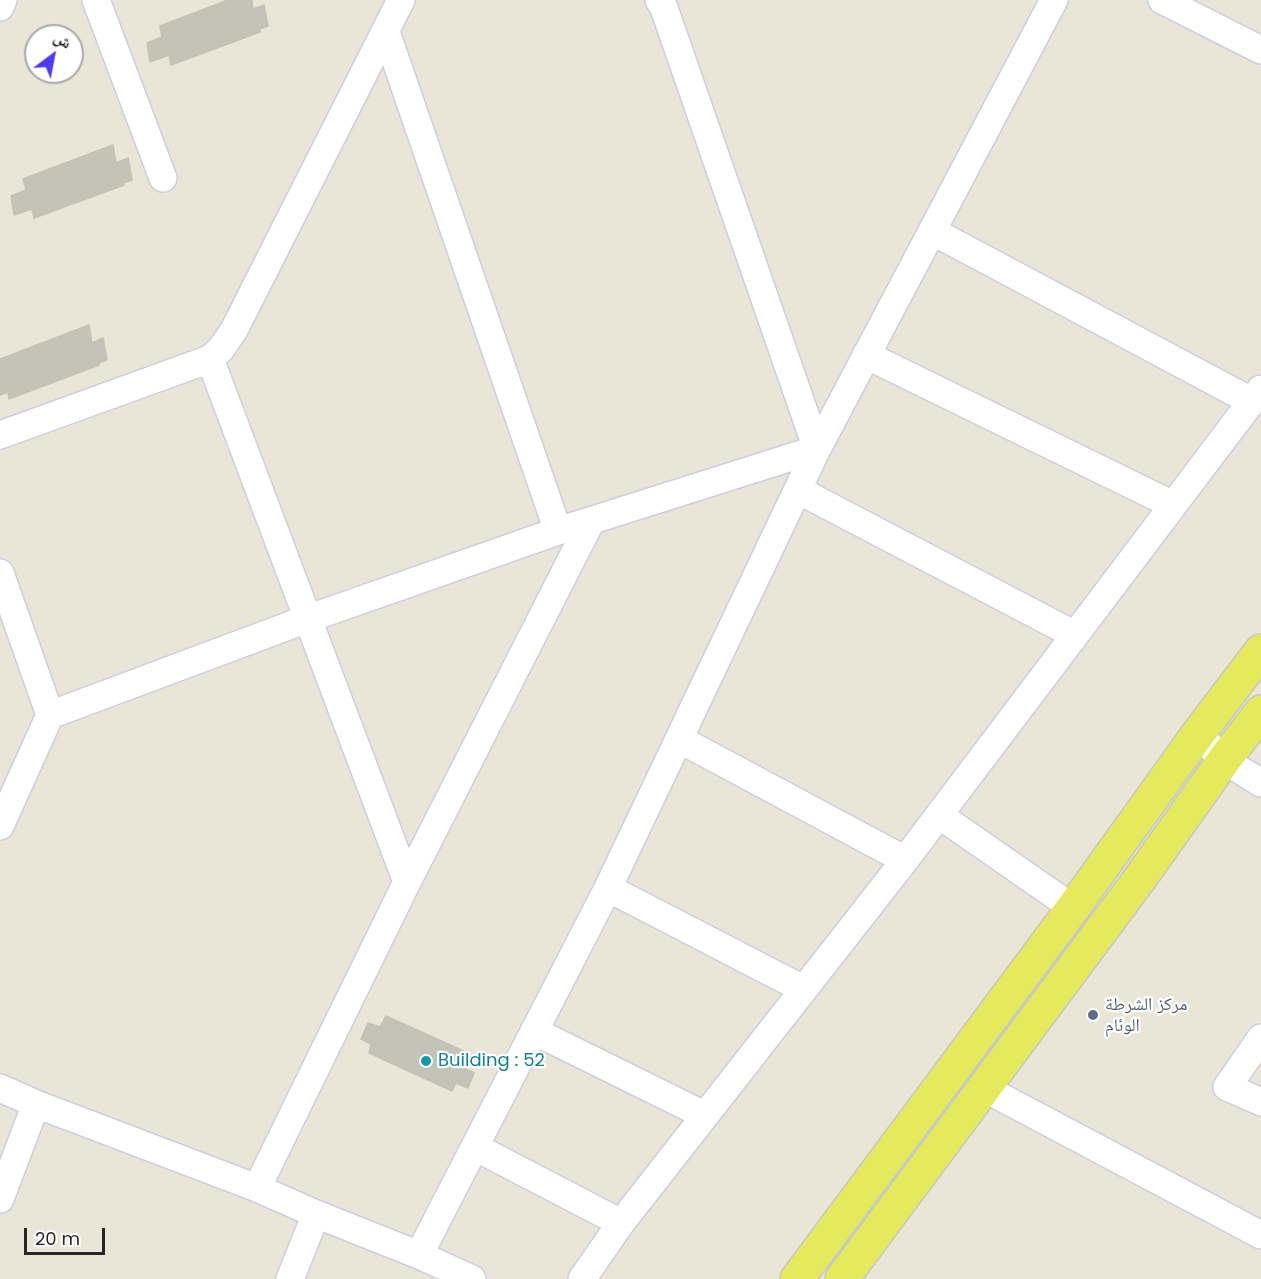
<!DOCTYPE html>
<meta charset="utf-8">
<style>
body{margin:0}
#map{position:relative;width:1261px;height:1279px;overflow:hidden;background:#e9e6d8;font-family:Poppins,"Noto Naskh Arabic",sans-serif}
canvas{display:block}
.north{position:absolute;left:24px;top:24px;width:60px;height:60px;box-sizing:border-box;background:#fff;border:2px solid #a8a8a8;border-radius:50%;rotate:32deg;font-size:16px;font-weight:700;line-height:24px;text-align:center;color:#262626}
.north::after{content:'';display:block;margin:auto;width:21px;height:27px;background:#4d3bf3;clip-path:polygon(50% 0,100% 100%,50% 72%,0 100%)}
.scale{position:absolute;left:24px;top:1228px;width:81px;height:27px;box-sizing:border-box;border:3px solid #262626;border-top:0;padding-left:8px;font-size:18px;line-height:21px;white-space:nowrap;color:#262626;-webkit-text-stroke:4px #fff;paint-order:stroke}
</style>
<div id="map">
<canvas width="1261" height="1279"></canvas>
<div class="north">ش</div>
<div class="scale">20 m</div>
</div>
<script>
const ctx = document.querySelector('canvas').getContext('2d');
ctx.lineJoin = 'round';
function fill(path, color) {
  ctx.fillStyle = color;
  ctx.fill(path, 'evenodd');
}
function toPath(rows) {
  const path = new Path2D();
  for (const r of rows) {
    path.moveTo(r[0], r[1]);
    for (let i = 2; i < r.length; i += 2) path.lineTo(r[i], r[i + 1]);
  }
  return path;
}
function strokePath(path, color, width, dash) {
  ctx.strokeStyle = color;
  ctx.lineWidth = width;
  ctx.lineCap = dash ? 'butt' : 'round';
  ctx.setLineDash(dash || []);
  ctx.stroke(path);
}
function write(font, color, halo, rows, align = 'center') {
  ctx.font = font + ' Poppins,"Noto Naskh Arabic",sans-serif';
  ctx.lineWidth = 4.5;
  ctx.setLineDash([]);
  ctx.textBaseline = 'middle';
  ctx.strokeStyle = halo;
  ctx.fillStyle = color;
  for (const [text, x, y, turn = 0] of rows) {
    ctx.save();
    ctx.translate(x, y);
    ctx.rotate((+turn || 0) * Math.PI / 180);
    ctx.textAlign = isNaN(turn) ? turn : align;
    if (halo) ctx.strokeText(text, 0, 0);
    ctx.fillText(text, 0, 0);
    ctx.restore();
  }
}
const building = toPath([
 [228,0,252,0,253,9,264,5,268,26,260,29,260,32,171,65,169,55,150,62,147,43,162,37,160,26,228,0],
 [113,145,116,163,128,158,132,180,123,183,124,185,34,218,32,209,14,215,11,196,26,190,23,179,113,145],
 [89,325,92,343,103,338,107,360,99,363,99,365,9,399,8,392,0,395,0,371,1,371,0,359,89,325],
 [386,1016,468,1053,464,1068,474,1073,468,1088,456,1083,452,1091,369,1053,371,1044,361,1039,368,1023,380,1027,386,1016]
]);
const minor = toPath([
 [96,0,163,178],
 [1162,0,1261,50],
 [0,7,3,0],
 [386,32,558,531],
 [932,231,1251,401],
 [866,355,1173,505],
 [0,435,210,359],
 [798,490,1075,635],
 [0,573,50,715,0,826],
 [50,715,307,619,558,531,817,449,664,8,659,0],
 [1198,734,1224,760,1261,783],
 [679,739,905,860],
 [939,815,1073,908],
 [407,882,591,521],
 [608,888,803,989],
 [534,1031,704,1115],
 [1261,1038,1227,1087,1261,1102],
 [0,1088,36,1104,257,1188,316,1214,419,1255,472,1279],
 [984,1088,1261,1235],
 [475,1147,621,1223],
 [257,1188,407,882,210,359,221,349,234,330,401,0],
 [0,1199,36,1104],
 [419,1255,608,888,817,449,1054,0],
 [290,1279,316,1214],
 [582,1279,621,1223,905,860,1261,389]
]);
const major = toPath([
 [797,1279,1073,908,1198,734,1261,651],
 [842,1279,1141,877,1224,760,1261,712]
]);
const markers = [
 [1093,1015,6,"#5c6f8a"],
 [426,1061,6,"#0f9aa8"]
];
const serviceNames = [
 ["مركز الشرطة",1105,1005],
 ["الوئام",1105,1026]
];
const cultureNames = [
 ["Building : 52",438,1061]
];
fill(building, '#c4c3b8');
strokePath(building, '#c4c2b2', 1.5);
strokePath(minor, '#cfcddf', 30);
strokePath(major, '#c7c7c7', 36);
strokePath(minor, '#fff', 27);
strokePath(major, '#e4ea5b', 33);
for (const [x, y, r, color] of markers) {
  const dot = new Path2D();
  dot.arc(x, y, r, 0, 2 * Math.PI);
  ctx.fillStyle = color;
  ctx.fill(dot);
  strokePath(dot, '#fff', 2);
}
write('18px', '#4e5e75', '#fff', serviceNames, 'left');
write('18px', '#0d838f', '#fff', cultureNames, 'left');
</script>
